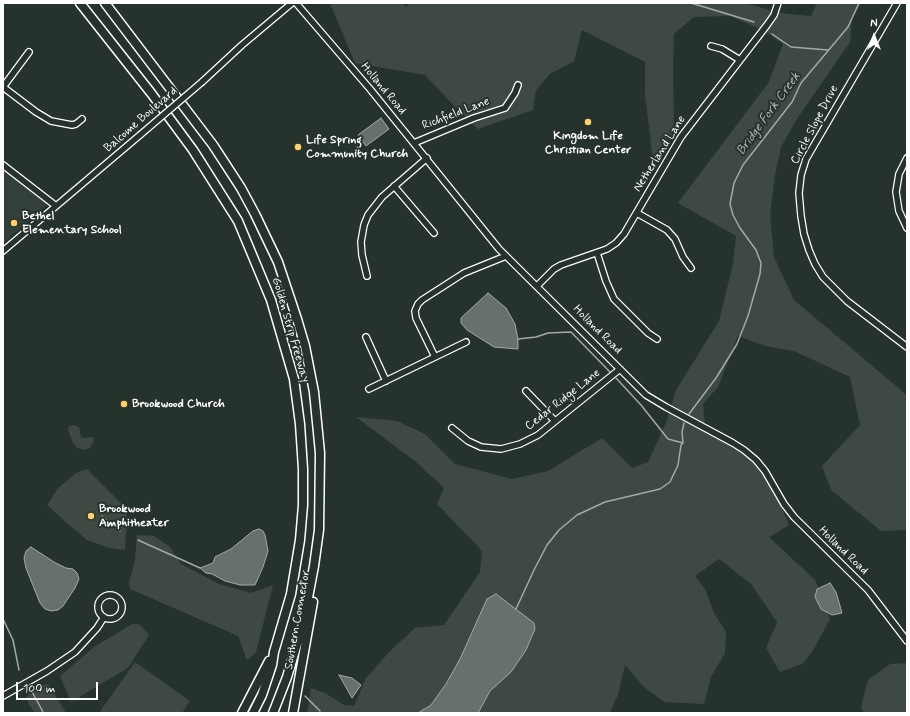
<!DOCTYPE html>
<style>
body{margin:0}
#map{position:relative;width:910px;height:716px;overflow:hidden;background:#26332d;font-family:Mynerve,sans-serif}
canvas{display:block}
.frame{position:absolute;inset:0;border:4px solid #fff;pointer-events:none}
.north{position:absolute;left:854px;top:16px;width:40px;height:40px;-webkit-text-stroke:3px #26332d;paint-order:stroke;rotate:0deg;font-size:11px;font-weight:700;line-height:16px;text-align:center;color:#fff}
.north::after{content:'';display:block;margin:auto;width:14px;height:18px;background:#fff;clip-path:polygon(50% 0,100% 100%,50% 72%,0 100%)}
.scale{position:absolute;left:16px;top:682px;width:82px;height:18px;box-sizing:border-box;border:2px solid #fff;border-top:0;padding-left:5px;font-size:12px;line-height:14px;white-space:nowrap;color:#fff;-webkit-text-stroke:3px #26332d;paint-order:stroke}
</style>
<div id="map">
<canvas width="910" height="716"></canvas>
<div class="frame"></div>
<div class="north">N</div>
<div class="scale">100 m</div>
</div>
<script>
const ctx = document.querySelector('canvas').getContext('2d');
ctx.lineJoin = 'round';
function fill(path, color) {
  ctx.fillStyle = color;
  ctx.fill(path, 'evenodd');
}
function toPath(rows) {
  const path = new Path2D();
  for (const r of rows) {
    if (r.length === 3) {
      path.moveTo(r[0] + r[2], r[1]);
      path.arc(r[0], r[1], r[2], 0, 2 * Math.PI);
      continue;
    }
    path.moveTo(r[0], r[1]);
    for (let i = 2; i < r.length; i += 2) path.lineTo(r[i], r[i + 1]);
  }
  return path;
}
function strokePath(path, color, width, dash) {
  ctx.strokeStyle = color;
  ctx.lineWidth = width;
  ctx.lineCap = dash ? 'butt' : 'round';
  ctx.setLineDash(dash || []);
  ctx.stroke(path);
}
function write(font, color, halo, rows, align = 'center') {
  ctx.font = font + ' Mynerve,sans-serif';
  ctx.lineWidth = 4;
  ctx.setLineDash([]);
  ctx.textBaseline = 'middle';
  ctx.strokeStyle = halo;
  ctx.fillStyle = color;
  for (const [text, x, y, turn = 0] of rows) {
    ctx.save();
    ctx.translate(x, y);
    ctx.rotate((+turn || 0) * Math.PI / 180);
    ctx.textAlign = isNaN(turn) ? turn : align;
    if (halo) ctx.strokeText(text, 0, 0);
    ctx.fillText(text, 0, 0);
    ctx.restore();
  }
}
const built = toPath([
 [3,167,49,203,3,243]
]);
const green = toPath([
 [330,3,404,3,406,8,408,3,745,3,780,13,811,16,817,3,861,3,852,19,850,42,797,119,781,147,775,175,770,216,774,257,794,300,907,395,907,530,881,531,831,490,822,466,860,425,850,377,794,351,765,346,738,336,718,387,703,404,705,426,744,448,773,487,789,525,769,537,815,580,830,619,812,652,802,664,780,672,766,648,777,622,751,584,719,559,695,576,705,589,714,613,726,632,725,653,711,677,704,704,664,702,644,687,625,665,618,695,610,712,608,713,307,713,311,688,327,694,344,705,354,706,366,678,391,650,415,628,444,625,480,572,482,551,437,504,444,488,416,462,356,417,397,421,425,434,455,464,512,479,548,471,602,438,632,468,648,462,666,423,676,390,719,321,733,264,736,236,678,203,769,82,783,44,765,31,730,16,694,17,674,34,673,66,674,134,653,161,645,95,645,62,582,30,574,61,550,74,536,90,533,110,478,129,462,114,425,75,355,63],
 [74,425,79,427,81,438,94,437,93,443,90,448,84,450,77,448,73,443,68,430,69,426],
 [87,469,127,509,125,550,109,548,87,540,68,524,47,505,58,488,76,473],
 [137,535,154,536,170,547,181,564,219,584,251,593,273,585,256,652,247,660,238,636,130,589,129,583,135,560],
 [132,624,139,624,149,635,128,668,71,702,60,676,94,647],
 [135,662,190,701,182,713,99,713],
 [907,663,907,713,864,713,861,707,868,680,890,664],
 [48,684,65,711,65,713,35,713,30,706,26,697,37,687]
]);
const water = toPath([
 [381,118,389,129,366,146,358,135,381,118],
 [488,293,506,308,515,324,518,339,518,349,494,347,467,330,461,323,461,318,488,293],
 [259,529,263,531,265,535,268,551,263,567,255,585,240,585,225,581,212,574,206,573,200,568,213,563,215,557,231,549,253,531,259,529],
 [31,547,54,562,66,568,73,569,77,573,79,579,75,588,63,606,58,610,51,611,45,609,40,603,26,568,24,558,26,551,31,547],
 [830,583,836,592,842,613,832,615,821,609,815,597,817,589,830,583],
 [496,594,534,623,535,629,526,650,511,672,490,691,478,713,418,713,431,705,446,684,460,659,487,599,496,594],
 [339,675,352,678,361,685,352,698,339,675]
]);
const stream = toPath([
 [691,3,754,22],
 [772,34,791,47,828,50],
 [518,339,536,337,548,333,571,332,610,372],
 [616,378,641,405,668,439,683,443],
 [689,414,716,378,737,344,748,316,760,274,761,263,756,250,740,228,733,215,730,204,734,183,743,165,792,102,801,83,848,27,859,3],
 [102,516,120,531],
 [138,540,200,568],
 [516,609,534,570,547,545,559,530,577,515,605,502,660,489,670,482,678,465,681,445,683,443,682,432,684,423],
 [3,619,13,640,19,670],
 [30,688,42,710,43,713],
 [305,696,320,711]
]);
const minor = toPath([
 [296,3,370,89,499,249,646,395,666,407,733,443,744,450,756,460,765,471,784,504,794,517,868,590,907,641],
 [897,3,806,159,801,175,799,193,801,216,804,234,809,250,815,264,823,277,847,301,907,347],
 [711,46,722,49,740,60],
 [202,82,242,45,292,3],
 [3,87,36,112,51,121,72,125,76,124,82,119],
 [3,87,29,52],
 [414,143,474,118,505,108,515,93,518,85],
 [907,158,899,174,896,192,899,211,907,228],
 [3,165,56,206],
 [394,186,434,233],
 [637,213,667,230,675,239,683,257,691,268],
 [3,251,140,135],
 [597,253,606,281,614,299,648,333,657,339],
 [367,276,362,255,361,242,364,225,368,215,382,197,427,158],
 [537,286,554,269,561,265,607,249,616,243,624,234,681,137,767,25,774,15,778,3],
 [366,337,386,381],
 [435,357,416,318,415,311,418,304,422,300,464,273,506,256],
 [369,389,466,342],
 [526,391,555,421],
 [452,428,468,441,481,447,501,449,520,444,538,435,620,369],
 [110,607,12],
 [3,696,47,671,75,652,97,628,104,617]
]);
const highway = toPath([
 [80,3,151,93,193,150,238,221,271,300,294,379,300,424,303,469,303,505,300,540,291,594,274,652,272,665,262,695,253,713],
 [105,3,213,145,241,188,255,214,278,262,297,319,305,346,314,392,320,453,319,530,314,566,303,624,287,677,273,713],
 [242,713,269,661],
 [293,713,313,602]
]);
const minorBridge = toPath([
 [140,135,202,82]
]);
const markers = [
 [588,122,4,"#ffd166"],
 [298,147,4,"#ffd166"],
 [14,223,4,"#ffd166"],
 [124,404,4,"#ffd166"],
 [91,516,4,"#ffd166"]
];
const streetNames = [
 ["Holland Road",383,89,50],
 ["Richfield Lane",456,114,-21],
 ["Balcome Boulevard",141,120,-41],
 ["Circle Slope Drive",815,125,-62],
 ["Netherland Lane",660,154,-58],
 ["Golden Strip Freeway",290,330,74],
 ["Holland Road",597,330,45],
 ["Cedar Ridge Lane",563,400,-38],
 ["Holland Road",843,551,44],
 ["Southern Connector",298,620,-80]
];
const poiNames = [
 ["Kingdom Life",588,136,"center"],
 ["Christian Center",588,150,"center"],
 ["Life Spring",306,140],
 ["Community Church",306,154],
 ["Bethel",22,216],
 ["Elementary School",22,230],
 ["Brookwood Church",132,404],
 ["Brookwood",99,509],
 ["Amphitheater",99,523]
];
const waterNames = [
 ["Bridge Fork Creek",769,114,-54]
];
fill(built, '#333f3a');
fill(green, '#3e4944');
fill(water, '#67706c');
strokePath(water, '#a4a9a7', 1);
strokePath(stream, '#a4a9a7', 1.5);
strokePath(minor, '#fff', 8);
strokePath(highway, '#fff', 11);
strokePath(minor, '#26332d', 5.5);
strokePath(highway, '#26332d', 8);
strokePath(minorBridge, '#fff', 8, []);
strokePath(minorBridge, '#26332d', 5.5);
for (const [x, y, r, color] of markers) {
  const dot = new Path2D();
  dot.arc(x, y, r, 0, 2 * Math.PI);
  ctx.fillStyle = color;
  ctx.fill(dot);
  strokePath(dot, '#26332d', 1.5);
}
write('12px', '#fff', '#26332d', streetNames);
write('bold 12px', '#fff', '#26332d', poiNames, 'left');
write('italic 13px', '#b3b8b6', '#26332d', waterNames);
</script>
